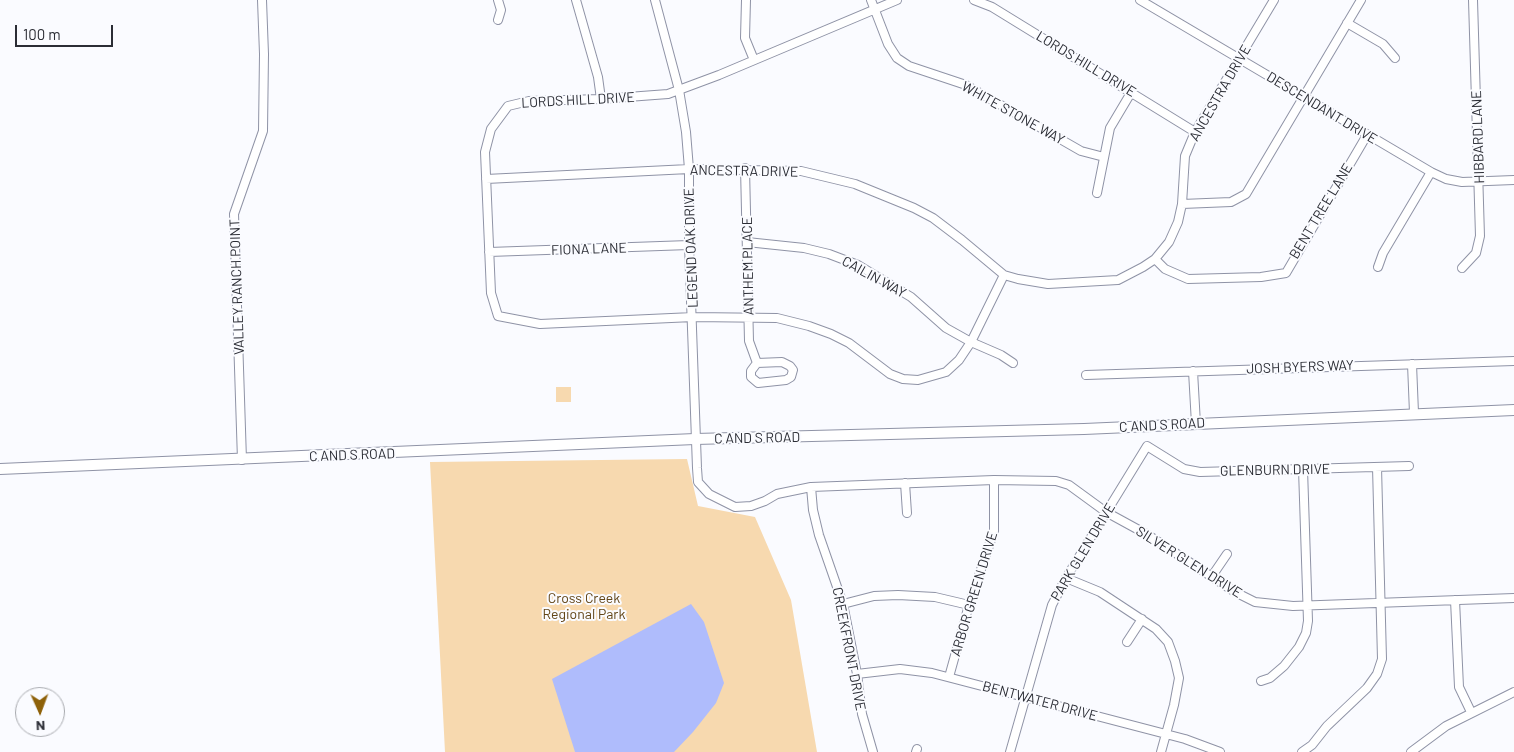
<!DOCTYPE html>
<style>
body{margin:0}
#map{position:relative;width:1514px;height:752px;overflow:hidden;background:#fafbff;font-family:Barlow,sans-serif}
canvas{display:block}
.north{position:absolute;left:15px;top:687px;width:50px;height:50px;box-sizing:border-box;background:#fafbff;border:1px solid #a7a9ae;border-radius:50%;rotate:178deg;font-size:14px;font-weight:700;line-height:20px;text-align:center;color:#2b2d35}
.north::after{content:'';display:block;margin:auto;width:18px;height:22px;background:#8e6109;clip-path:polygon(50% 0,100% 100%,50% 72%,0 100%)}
.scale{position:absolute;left:15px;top:25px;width:98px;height:22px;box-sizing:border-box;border:2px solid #2b2d35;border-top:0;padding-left:6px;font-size:15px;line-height:18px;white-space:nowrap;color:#2b2d35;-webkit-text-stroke:4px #fafbff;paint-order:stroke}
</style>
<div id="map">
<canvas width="1514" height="752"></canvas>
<div class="north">N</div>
<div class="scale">100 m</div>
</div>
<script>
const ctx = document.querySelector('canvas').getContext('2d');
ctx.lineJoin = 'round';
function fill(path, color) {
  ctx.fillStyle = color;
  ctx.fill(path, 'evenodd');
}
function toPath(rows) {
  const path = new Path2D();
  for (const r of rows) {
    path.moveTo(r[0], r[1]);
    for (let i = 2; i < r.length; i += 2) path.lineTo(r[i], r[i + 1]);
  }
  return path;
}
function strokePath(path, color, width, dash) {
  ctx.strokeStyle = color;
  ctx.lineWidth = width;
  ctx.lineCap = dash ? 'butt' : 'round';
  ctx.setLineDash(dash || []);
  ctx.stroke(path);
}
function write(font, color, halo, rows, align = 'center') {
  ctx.font = font + ' Barlow,sans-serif';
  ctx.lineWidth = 4;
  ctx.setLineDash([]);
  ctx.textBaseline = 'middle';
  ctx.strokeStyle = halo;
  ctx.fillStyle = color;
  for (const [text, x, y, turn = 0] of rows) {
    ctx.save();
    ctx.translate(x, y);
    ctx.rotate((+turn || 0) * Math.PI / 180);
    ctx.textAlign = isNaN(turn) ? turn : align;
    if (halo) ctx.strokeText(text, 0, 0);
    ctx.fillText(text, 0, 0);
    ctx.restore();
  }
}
const green = toPath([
 [556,387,571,387,571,402,556,402],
 [687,459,698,506,755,517,791,600,817,752,445,752,430,462]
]);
const water = toPath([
 [691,604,704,622,724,683,716,703,693,732,674,752,575,752,552,679]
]);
const minor = toPath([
 [498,0,501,10,498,20],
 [576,0,598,77,601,99],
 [655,0,679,90,686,132,689,169,689,245,697,468,698,482,709,494,735,507,751,506,765,501,777,494,811,487,994,480,1056,481,1069,485,1106,512,1148,535,1235,592,1255,602,1293,606,1514,598],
 [746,0,745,38,754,60],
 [871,0,888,44,897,58,909,66,966,85,1081,151,1104,157],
 [897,0,719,75,668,94,601,99,529,101,508,106,491,129,485,152,491,293,498,316,540,324,693,317,777,318,809,326,831,334,849,343,890,374,903,379,918,380,946,372,959,360,971,342,1004,275],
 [974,0,992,7,1195,132],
 [1140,0,1431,172,1446,179,1462,182,1514,180],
 [1347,23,1383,44,1395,58],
 [745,168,749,341,757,363,751,371,751,377,758,383,786,380,791,377,793,370,790,366,782,362,757,363],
 [486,179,689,169,801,171,855,184,914,208,933,218,962,240,1004,275,1018,279,1048,284,1118,280,1143,267,1155,259,1169,242,1178,222,1182,204,1185,156,1195,132,1274,0],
 [1097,193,1110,128,1132,91],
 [1182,204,1231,202,1246,194,1361,0],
 [747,242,804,248,829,254,858,265,911,297,946,328,971,342,1001,355,1013,363],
 [489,252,689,245],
 [1155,259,1165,269,1188,279,1261,277,1286,273,1367,135],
 [1378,267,1383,253,1431,172],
 [1462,268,1476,253,1480,236,1473,0],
 [1412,364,1414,413],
 [1193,371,1196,424],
 [1086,375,1514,361],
 [242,460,234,214,263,131,264,54,262,0],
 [905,483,907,513],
 [811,487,813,510,819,535,843,604,857,674,862,714,873,752],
 [1212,576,1227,554],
 [1066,578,1100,592,1156,629,1168,642,1175,661,1179,678,1174,705,1161,752],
 [1455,600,1459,687,1471,712],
 [843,604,874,596,898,595,935,597,969,605],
 [1127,642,1142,619],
 [857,674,900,669,932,673,1185,739,1220,752],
 [949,677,969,605,994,531,994,480],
 [1261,681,1270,678,1284,666,1299,647,1306,633,1308,621,1303,469],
 [916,752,917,749],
 [1010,752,1052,605,1066,578,1147,446,1184,469,1200,472,1409,466],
 [1302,752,1312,745,1327,726,1367,688,1377,674,1382,659,1377,467],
 [1411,752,1446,726,1514,692]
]);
const secondary = toPath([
 [0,469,695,439,1084,429,1514,410]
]);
const streetNames = [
 ["LORDS HILL DRIVE",1086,64,31],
 ["ANCESTRA DRIVE",1220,93,-60],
 ["LORDS HILL DRIVE",578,100,-3],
 ["DESCENDANT DRIVE",1322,108,31],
 ["WHITE STONE WAY",1013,113,29],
 ["HIBBARD LANE",1478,137,-92],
 ["ANCESTRA DRIVE",744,171,1],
 ["BENT TREE LANE",1321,211,-59],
 ["LEGEND OAK DRIVE",691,248,-92],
 ["FIONA LANE",589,249,-2],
 ["ANTHEM PLACE",748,266,-91],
 ["CAILIN WAY",874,277,29],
 ["VALLEY RANCH POINT",237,287,-92],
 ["JOSH BYERS WAY",1300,367,-2],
 ["C AND S ROAD",1162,425,-3],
 ["C AND S ROAD",757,438,-1],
 ["C AND S ROAD",352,455,-2],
 ["GLENBURN DRIVE",1275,470,-1],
 ["PARK GLEN DRIVE",1083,552,-59],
 ["SILVER GLEN DRIVE",1189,562,32],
 ["ARBOR GREEN DRIVE",974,594,-73],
 ["CREEKFRONT DRIVE",849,649,79],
 ["BENTWATER DRIVE",1040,701,15]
];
const parkNames = [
 ["Cross Creek",584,598],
 ["Regional Park",584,614]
];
fill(green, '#f7d9af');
fill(water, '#afbcfc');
strokePath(minor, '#8f93a6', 10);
strokePath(secondary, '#8f93a6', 12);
strokePath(minor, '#fff', 8);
strokePath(secondary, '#fff', 10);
write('14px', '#2b2d35', '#fafbff', streetNames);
write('14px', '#624517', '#fafbff', parkNames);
</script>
